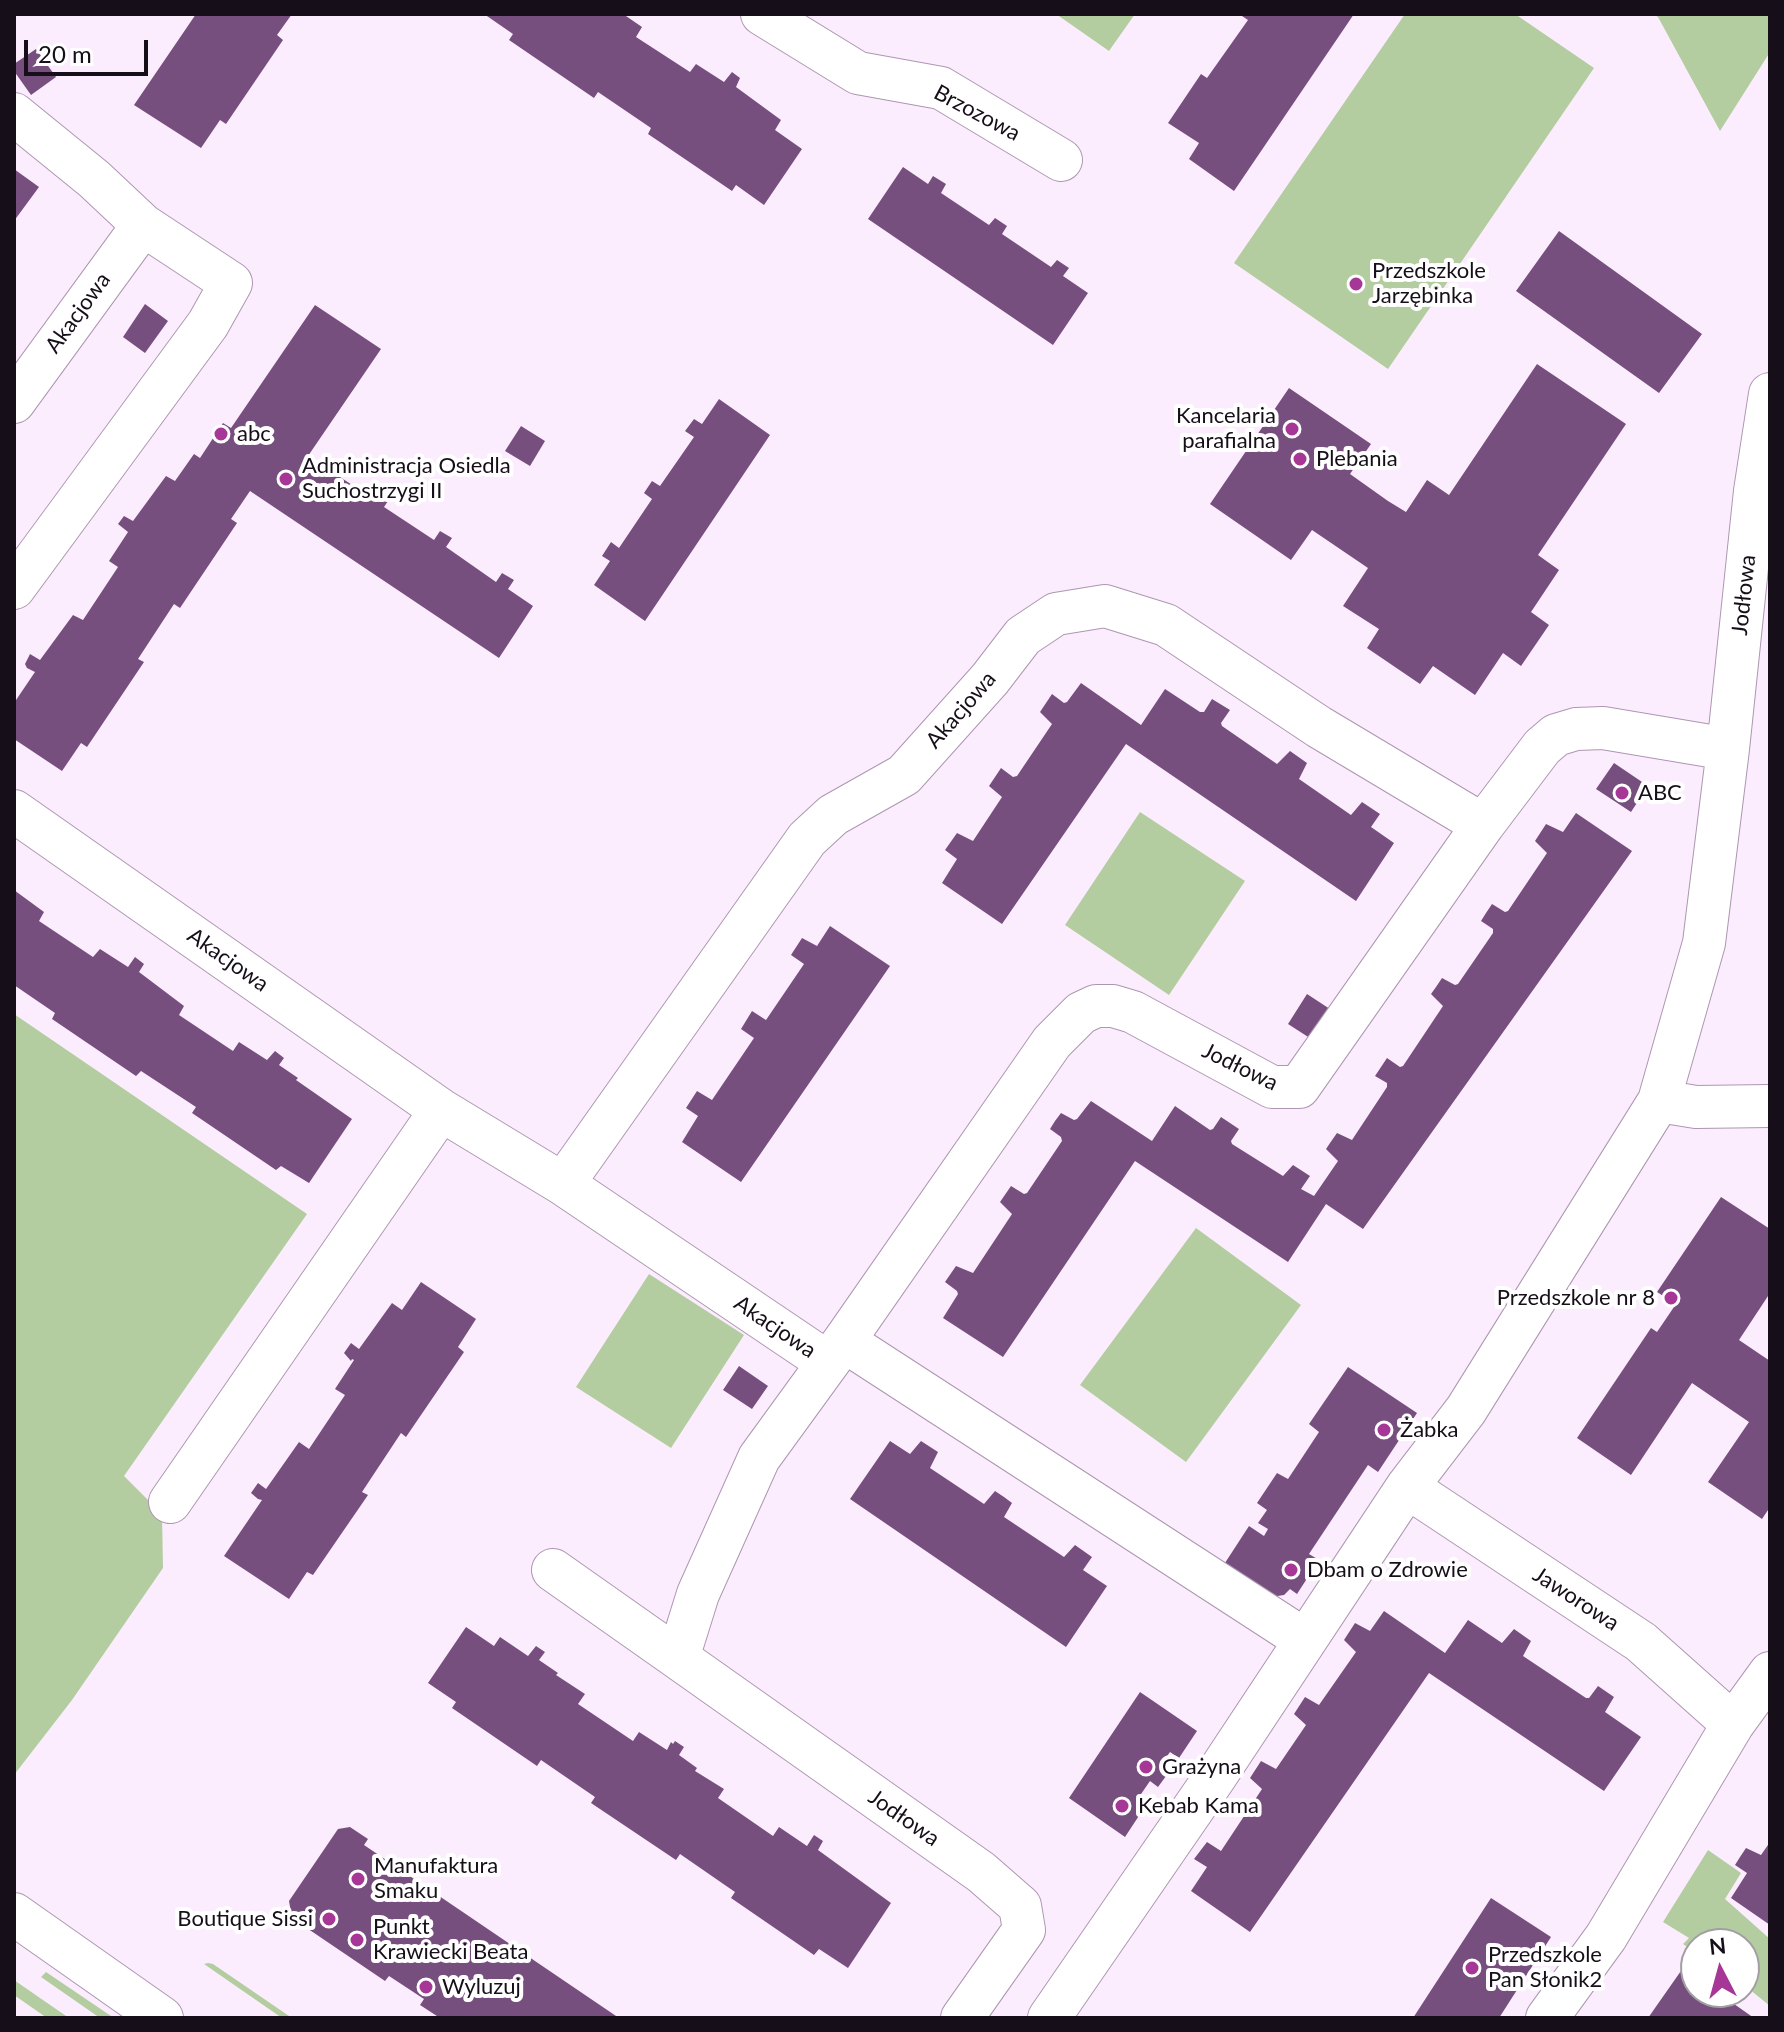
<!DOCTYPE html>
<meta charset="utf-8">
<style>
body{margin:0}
#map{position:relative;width:1784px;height:2032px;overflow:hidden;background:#fcedfe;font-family:Lato,sans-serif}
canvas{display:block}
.frame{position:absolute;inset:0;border:16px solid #160e18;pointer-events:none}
.north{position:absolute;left:1680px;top:1928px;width:80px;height:80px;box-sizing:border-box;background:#fff;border:2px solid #a29fa3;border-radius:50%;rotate:354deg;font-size:22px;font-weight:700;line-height:32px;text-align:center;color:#160e18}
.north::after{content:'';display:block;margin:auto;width:28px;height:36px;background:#a63796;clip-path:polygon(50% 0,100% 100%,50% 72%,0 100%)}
.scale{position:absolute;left:24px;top:40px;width:124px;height:36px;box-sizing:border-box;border:4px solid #160e18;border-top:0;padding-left:10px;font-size:24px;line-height:28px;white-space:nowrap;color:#160e18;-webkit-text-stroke:6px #fff;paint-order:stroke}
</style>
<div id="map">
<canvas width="1784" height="2032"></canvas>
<div class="frame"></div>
<div class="north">N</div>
<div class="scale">20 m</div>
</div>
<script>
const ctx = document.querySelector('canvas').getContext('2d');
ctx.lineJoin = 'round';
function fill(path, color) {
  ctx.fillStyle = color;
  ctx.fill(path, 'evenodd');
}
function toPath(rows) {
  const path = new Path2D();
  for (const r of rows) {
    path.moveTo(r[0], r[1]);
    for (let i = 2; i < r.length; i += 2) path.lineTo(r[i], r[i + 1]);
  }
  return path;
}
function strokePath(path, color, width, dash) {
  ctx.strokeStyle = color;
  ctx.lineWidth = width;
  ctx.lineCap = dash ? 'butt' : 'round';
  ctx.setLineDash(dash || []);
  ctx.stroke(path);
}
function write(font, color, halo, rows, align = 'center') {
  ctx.font = font + ' Lato,sans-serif';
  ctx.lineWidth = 8;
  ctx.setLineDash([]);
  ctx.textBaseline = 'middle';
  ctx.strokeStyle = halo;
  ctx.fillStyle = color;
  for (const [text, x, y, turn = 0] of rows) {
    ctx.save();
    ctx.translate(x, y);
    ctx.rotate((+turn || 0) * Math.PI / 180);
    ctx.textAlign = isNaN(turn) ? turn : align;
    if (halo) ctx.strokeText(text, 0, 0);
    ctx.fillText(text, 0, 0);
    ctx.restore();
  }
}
const green = toPath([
 [1056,14,1135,14,1109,51],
 [1405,14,1515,14,1594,68,1388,369,1234,263],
 [1653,14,1770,14,1770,52,1720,131,1658,17],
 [1140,812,1245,881,1169,995,1065,925],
 [14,1014,307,1214,124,1476,162,1514,163,1568,72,1700,14,1775],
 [1196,1228,1301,1305,1186,1462,1080,1385],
 [649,1274,744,1335,671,1448,576,1387],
 [1708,1850,1741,1873,1725,1899,1770,1939,1770,2006,1744,1985,1744,1944,1696,1944,1696,1953,1683,1944,1689,1938,1663,1922],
 [208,1963,213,1964,292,2018,282,2018,204,1964],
 [46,1972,114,2018,100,2018,41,1977],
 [14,1980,69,2018,47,2018,14,1995]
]);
const building = toPath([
 [196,14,292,14,277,35,283,40,226,124,220,120,201,148,134,105],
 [484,14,623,14,642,27,636,37,690,72,696,64,724,82,732,72,740,78,736,87,781,120,775,130,802,149,764,205,736,185,732,191,648,134,651,128,598,92,594,98,509,40,513,34],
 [1239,14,1354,14,1234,191,1189,159,1199,143,1168,123,1201,74,1207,78,1248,20],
 [36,49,56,77,31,95,14,71,14,64],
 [903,167,928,184,933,176,946,184,941,193,989,225,995,218,1007,226,1002,234,1051,267,1057,260,1069,268,1063,276,1088,293,1053,345,868,219],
 [14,169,39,187,14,221],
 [1559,231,1702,334,1659,393,1516,291],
 [145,304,168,321,145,353,123,337],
 [315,305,381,349,308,456,372,498,378,490,390,498,384,507,434,540,440,531,452,538,446,547,496,582,502,573,514,580,508,589,533,606,499,658,250,491,231,519,237,523,180,608,174,604,138,659,144,662,87,747,81,743,62,771,14,739,14,703,35,672,27,668,25,664,30,654,40,660,73,615,83,620,118,567,109,561,128,532,118,524,124,516,133,521,166,476,175,481,194,454,200,458,223,423,231,428],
 [1537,364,1626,424,1538,555,1559,570,1531,612,1549,625,1521,666,1503,653,1475,695,1433,666,1420,684,1367,648,1379,629,1343,606,1368,568,1312,530,1291,560,1210,504,1289,388,1371,444,1350,474,1388,501,1406,512,1427,480,1449,495],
 [719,399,770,435,645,621,594,585,610,561,602,556,611,542,619,548,652,499,644,493,652,481,660,486,694,437,685,431,694,419,702,424],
 [521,426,545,441,530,466,505,451],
 [1081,683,1141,725,1165,689,1200,712,1204,712,1212,699,1230,710,1221,723,1222,726,1277,764,1290,751,1307,763,1299,779,1351,815,1362,802,1380,814,1371,827,1394,843,1356,901,1126,744,1002,924,942,883,957,859,945,850,957,833,973,841,1002,797,989,786,1001,768,1013,777,1017,776,1052,724,1040,712,1052,694,1064,703,1067,702],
 [1614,763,1648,786,1631,812,1596,789],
 [1576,813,1632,851,1363,1229,1326,1204,1288,1262,1135,1161,1003,1357,943,1318,958,1294,957,1291,945,1282,956,1266,973,1273,1012,1214,1000,1202,1011,1186,1024,1194,1027,1193,1062,1141,1061,1137,1050,1129,1055,1121,1061,1113,1074,1120,1077,1119,1091,1101,1152,1141,1175,1106,1210,1130,1213,1129,1221,1117,1239,1129,1231,1141,1232,1144,1283,1176,1293,1165,1310,1176,1301,1189,1314,1196,1338,1161,1326,1149,1330,1143,1337,1133,1352,1140,1387,1087,1387,1083,1375,1076,1387,1058,1400,1067,1403,1066,1443,1006,1431,994,1436,987,1442,978,1455,985,1458,984,1493,933,1493,929,1481,921,1486,913,1492,904,1505,912,1508,911,1547,853,1535,841,1546,824,1563,832],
 [14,890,44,912,39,921,93,957,100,949,128,967,135,957,144,964,139,972,184,1006,179,1015,233,1051,239,1042,267,1060,275,1051,284,1058,279,1065,298,1078,296,1080,352,1119,309,1183,281,1166,276,1170,192,1113,196,1107,141,1071,136,1076,52,1019,55,1013,14,985],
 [830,926,890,966,741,1182,682,1142,698,1116,686,1108,697,1091,712,1100,754,1038,741,1029,752,1011,766,1020,804,964,791,955,802,938,817,946],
 [1307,994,1336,1013,1316,1042,1288,1024],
 [1721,1197,1770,1229,1770,1293,1739,1340,1770,1361,1770,1507,1762,1519,1708,1482,1749,1422,1692,1383,1631,1475,1577,1438,1651,1328,1657,1332,1676,1304,1657,1292],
 [421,1282,476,1319,458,1347,464,1352,406,1437,401,1433,362,1492,368,1495,313,1575,307,1572,289,1599,224,1556,262,1500,258,1499,251,1493,258,1483,266,1489,299,1442,309,1449,345,1395,335,1389,354,1360,352,1359,351,1361,344,1353,351,1343,359,1349,392,1303,402,1310],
 [739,1366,768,1386,752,1409,723,1390],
 [1348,1367,1417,1413,1378,1472,1368,1465,1309,1554,1319,1560,1297,1594,1290,1589,1284,1595,1271,1597,1223,1566,1249,1526,1264,1536,1268,1529,1258,1523,1267,1510,1257,1503,1277,1473,1288,1479,1319,1432,1309,1424],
 [890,1441,910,1454,921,1441,938,1452,930,1468,984,1504,995,1491,1004,1497,1012,1503,1004,1517,1064,1557,1075,1545,1092,1557,1083,1570,1107,1586,1066,1647,850,1499],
 [1384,1611,1445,1653,1468,1620,1502,1643,1514,1629,1531,1641,1523,1656,1586,1698,1589,1698,1598,1686,1614,1697,1605,1712,1641,1737,1604,1791,1429,1673,1250,1932,1191,1891,1207,1867,1194,1859,1207,1842,1221,1851,1262,1789,1250,1778,1261,1761,1276,1769,1306,1725,1294,1714,1305,1697,1319,1705,1356,1652,1344,1640,1355,1623,1370,1631],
 [466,1627,494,1646,500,1637,528,1656,536,1646,545,1652,539,1660,558,1673,556,1675,585,1694,578,1704,633,1741,639,1732,667,1750,671,1742,673,1744,675,1741,684,1747,679,1755,697,1768,695,1771,724,1789,718,1798,773,1836,779,1827,807,1846,814,1835,823,1841,818,1850,891,1903,848,1968,819,1949,814,1955,731,1898,735,1892,680,1854,676,1860,591,1803,595,1797,541,1760,537,1766,452,1708,456,1702,428,1683],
 [1140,1692,1197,1731,1179,1758,1170,1752,1160,1766,1169,1772,1158,1787,1150,1781,1139,1797,1148,1802,1125,1837,1069,1798],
 [350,1827,368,1839,364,1845,619,2018,440,2018,420,2005,424,1999,389,1976,385,1981,292,1918,289,1901,338,1829],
 [1770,1842,1770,1925,1731,1898,1747,1873,1735,1865,1740,1857,1746,1848,1761,1855],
 [1491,1898,1551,1937,1499,2018,1413,2018],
 [1683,1968,1696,1977,1696,1992,1717,1992,1754,2018,1648,2018]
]);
const minor = toPath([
 [762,14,858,73,941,88,1061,160],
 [14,114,94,179,143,225,231,283,208,324,14,588],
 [14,402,143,225],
 [14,811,441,1110,563,1184,827,1362],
 [1659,1101,1696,1107,1770,1106],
 [563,1184,807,839,833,815,904,775,990,679,1023,636,1056,614,1105,606,1166,625,1319,727,1483,825],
 [844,1341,1305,1640],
 [1407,1487,1641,1642,1733,1724,1606,1937,1547,2018],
 [170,1502,441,1110],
 [553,1570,678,1658],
 [1733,1724,1770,1673],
 [14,1914,162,2018],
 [962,2018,1024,1930,1020,1906,981,1872,678,1658,698,1594,759,1458,844,1341,1052,1042,1081,1013,1096,1006,1113,1006,1133,1012,1272,1087,1299,1087,1483,825,1542,747,1556,735,1576,729,1603,728,1728,749],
 [1049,2018,1215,1777,1407,1487,1466,1410,1659,1101,1704,943,1728,749,1755,491,1770,394]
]);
const markers = [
 [1356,284,8,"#a63796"],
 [1292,429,8,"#a63796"],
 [221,434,8,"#a63796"],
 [1300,459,8,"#a63796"],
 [286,479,8,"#a63796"],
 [1622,793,8,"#a63796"],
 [1671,1298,8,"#a63796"],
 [1384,1430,8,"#a63796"],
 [1291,1570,8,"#a63796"],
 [1146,1767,8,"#a63796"],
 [1122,1806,8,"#a63796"],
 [358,1879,8,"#a63796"],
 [329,1919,8,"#a63796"],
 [357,1940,8,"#a63796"],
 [1472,1968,8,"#a63796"],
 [426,1987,8,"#a63796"]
];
const streetNames = [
 ["Brzozowa",977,113,28],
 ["Akacjowa",78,313,-54],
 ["Jodłowa",1744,595,-84],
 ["Akacjowa",961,710,-49],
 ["Akacjowa",228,960,35],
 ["Jodłowa",1240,1067,26],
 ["Akacjowa",775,1327,34],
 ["Jaworowa",1576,1599,33],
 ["Jodłowa",904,1818,35]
];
const poiNames = [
 ["Przedszkole",1372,271],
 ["Jarzębinka",1372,296],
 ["Kancelaria",1276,416,"right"],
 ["parafialna",1276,441,"right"],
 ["abc",237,434],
 ["Plebania",1316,459],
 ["Administracja Osiedla",302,466],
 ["Suchostrzygi II",302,491],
 ["ABC",1638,793],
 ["Przedszkole nr 8",1655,1298,"right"],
 ["Żabka",1400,1430],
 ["Dbam o Zdrowie",1307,1570],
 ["Grażyna",1162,1767],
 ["Kebab Kama",1138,1806],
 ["Manufaktura",374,1866],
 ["Smaku",374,1891],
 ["Boutique Sissi",313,1919,"right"],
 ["Punkt",373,1927],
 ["Krawiecki Beata",373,1952],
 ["Przedszkole",1488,1955],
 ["Pan Słonik2",1488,1980],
 ["Wyluzuj",442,1987]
];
fill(green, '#b3cda0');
fill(building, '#764f7e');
strokePath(minor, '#ad96b1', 44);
strokePath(minor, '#fff', 42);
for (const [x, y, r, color] of markers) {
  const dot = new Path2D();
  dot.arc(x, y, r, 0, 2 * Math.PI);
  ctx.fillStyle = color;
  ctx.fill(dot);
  strokePath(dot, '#fff', 3);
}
write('22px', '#160e18', '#fff', streetNames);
write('22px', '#160e18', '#fff', poiNames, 'left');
</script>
